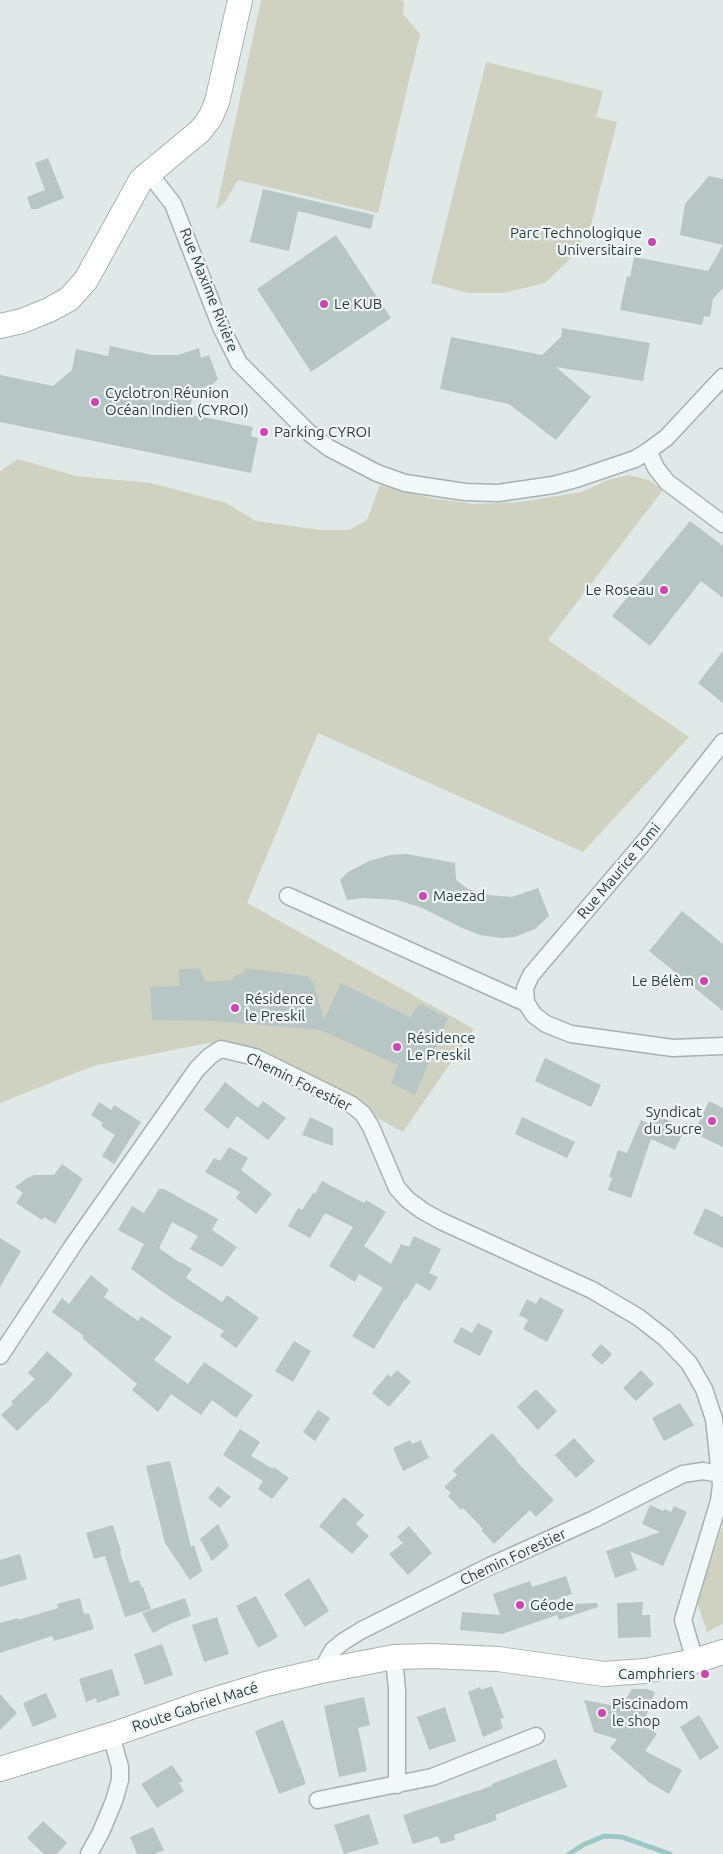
<!DOCTYPE html>
<meta charset="utf-8">
<style>
body{margin:0}
canvas{display:block;background:#e0e8e8}
</style>
<canvas width="723" height="1854"></canvas>
<script>
const ctx = document.querySelector('canvas').getContext('2d');
ctx.lineJoin = 'round';
function fill(path, color) {
  ctx.fillStyle = color;
  ctx.fill(path, 'evenodd');
}
function toPath(rows) {
  const path = new Path2D();
  for (const r of rows) {
    path.moveTo(r[0], r[1]);
    for (let i = 2; i < r.length; i += 2) path.lineTo(r[i], r[i + 1]);
  }
  return path;
}
function strokePath(path, color, width, dash) {
  ctx.strokeStyle = color;
  ctx.lineWidth = width;
  ctx.lineCap = dash ? 'butt' : 'round';
  ctx.setLineDash(dash || []);
  ctx.stroke(path);
}
function write(font, color, halo, rows, align = 'center') {
  ctx.font = font + ' Ubuntu,sans-serif';
  ctx.lineWidth = 4.5;
  ctx.setLineDash([]);
  ctx.textBaseline = 'middle';
  ctx.strokeStyle = halo;
  ctx.fillStyle = color;
  for (const [text, x, y, turn = 0] of rows) {
    ctx.save();
    ctx.translate(x, y);
    ctx.rotate((+turn || 0) * Math.PI / 180);
    ctx.textAlign = isNaN(turn) ? turn : align;
    if (halo) ctx.strokeText(text, 0, 0);
    ctx.fillText(text, 0, 0);
    ctx.restore();
  }
}
const green = toPath([
 [261,0,398,0,404,1,403,14,420,34,378,213,238,180,225,202,216,210],
 [486,62,603,91,596,117,617,122,591,225,571,258,545,283,503,293,469,293,431,283],
 [18,459,76,476,151,483,226,503,256,521,320,530,349,530,367,520,380,485,430,498,473,504,520,502,582,492,608,480,628,475,649,480,663,490,548,640,689,737,583,852,318,733,247,903,474,1029,403,1132,256,1052,208,1043,93,1066,0,1103,0,471],
 [723,1524,723,1624,707,1632,697,1602]
]);
const stream = toPath([
 [569,1854,583,1845,604,1836,622,1837,670,1854]
]);
const building = toPath([
 [48,158,64,198,37,209,31,209,27,197,45,190,35,163],
 [709,176,723,179,723,288,713,299,710,317,704,316,702,325,620,310,627,276,630,277,634,257,708,271,723,245,680,235,685,204],
 [263,189,374,215,371,229,298,211,289,251,250,242],
 [336,235,391,318,311,372,257,289],
 [562,328,650,343,643,381,556,367,591,397,556,440,509,404,440,389,451,337,542,355,561,337],
 [110,346,153,355,178,355,199,348,201,358,209,355,218,379,213,384,194,391,188,414,253,427,251,436,258,438,251,473,0,422,0,375,53,386,72,370,76,349,108,356],
 [690,521,723,546,723,598,701,581,650,646,612,616],
 [723,651,723,703,698,683],
 [407,854,455,863,456,880,468,889,489,895,512,897,538,888,549,916,535,929,515,937,500,938,480,935,462,928,422,908,397,900,363,898,347,900,340,880,348,872,369,861,390,855],
 [682,911,723,944,723,1011,649,951],
 [200,968,205,982,233,980,234,976,244,973,245,968,307,976,314,984,324,1020,341,983,410,1017,420,1004,448,1018,415,1095,391,1083,398,1065,320,1030,217,1021,152,1020,150,987,179,986,179,969],
 [545,1058,601,1085,591,1107,535,1081],
 [225,1082,258,1108,263,1101,286,1118,268,1140,237,1116,228,1129,204,1110],
 [709,1101,723,1108,723,1147,694,1133],
 [99,1102,111,1110,114,1105,141,1122,114,1164,102,1156,115,1135,101,1126,103,1123,91,1115],
 [654,1113,685,1129,675,1150,651,1139,631,1198,608,1190,612,1178,609,1177,618,1150,627,1153,641,1120,649,1124],
 [310,1117,333,1128,333,1146,302,1135],
 [522,1117,575,1142,567,1158,515,1134],
 [229,1147,248,1158,241,1170,272,1194,256,1214,236,1198,240,1192,205,1172,214,1158,220,1161],
 [62,1164,83,1179,55,1224,44,1217,42,1220,16,1203,23,1193,15,1187,27,1178,34,1175,54,1175],
 [322,1181,364,1203,366,1200,386,1212,364,1246,391,1264,401,1244,409,1247,414,1236,441,1249,429,1273,438,1277,430,1291,416,1283,406,1300,405,1299,374,1349,352,1336,383,1288,359,1274,355,1282,329,1266,353,1227,325,1213,310,1238,288,1226,298,1208,302,1210,313,1193,315,1194],
 [159,1189,164,1189,218,1219,212,1230,237,1247,222,1267,190,1249,198,1236,172,1222,159,1248,180,1263,181,1262,192,1269,186,1278,222,1302,227,1295,259,1318,236,1348,220,1336,224,1331,173,1299,131,1269,144,1244,118,1230,132,1206,144,1213],
 [705,1208,723,1217,723,1248,693,1234],
 [0,1238,21,1251,0,1287],
 [91,1275,109,1290,104,1297,138,1321,141,1316,172,1337,154,1360,188,1384,204,1362,253,1395,236,1418,212,1400,201,1415,171,1394,158,1412,132,1390,137,1384,82,1338,84,1336,52,1312,62,1298,69,1304],
 [540,1297,564,1310,547,1342,523,1329,528,1320,519,1315,527,1299,536,1304],
 [478,1323,493,1331,480,1356,453,1342,461,1327,472,1333],
 [294,1341,311,1351,293,1382,275,1371],
 [601,1344,612,1354,602,1365,591,1355],
 [47,1351,73,1374,46,1404,45,1404,17,1431,1,1415,13,1404,11,1402,35,1379,28,1373],
 [397,1370,411,1382,389,1407,372,1393,388,1374,391,1377],
 [641,1370,654,1384,636,1401,623,1388],
 [536,1389,557,1411,538,1430,517,1407],
 [680,1403,694,1425,664,1441,652,1418],
 [318,1410,330,1418,315,1441,303,1432],
 [240,1429,260,1442,251,1456,273,1469,274,1467,289,1478,272,1499,258,1489,263,1481,223,1455],
 [492,1433,517,1460,516,1461,554,1500,536,1517,530,1510,494,1544,481,1530,483,1529,463,1508,461,1510,448,1496,451,1493,444,1487,457,1475,453,1471],
 [574,1438,595,1461,576,1478,555,1455],
 [410,1440,412,1444,421,1440,429,1458,403,1471,393,1448],
 [170,1461,191,1547,194,1545,202,1571,190,1580,165,1543,146,1466],
 [218,1486,231,1497,220,1508,208,1498],
 [344,1497,364,1515,356,1524,369,1536,352,1554,319,1526],
 [650,1505,663,1511,664,1509,671,1512,674,1506,687,1512,663,1566,630,1551,637,1570,615,1578,606,1551,660,1532,642,1524],
 [218,1524,229,1546,212,1561,200,1539],
 [113,1525,121,1551,120,1552,130,1583,139,1580,141,1587,143,1587,151,1609,125,1617,105,1556,94,1559,86,1533],
 [409,1526,432,1553,408,1575,389,1554,403,1543,397,1537],
 [20,1554,27,1579,0,1587,0,1560],
 [566,1576,572,1594,540,1605,597,1603,598,1607,559,1620,557,1615,502,1634,460,1630,462,1612,500,1615,493,1594,530,1581,532,1587],
 [309,1578,329,1611,305,1627,284,1594],
 [256,1596,278,1637,258,1648,236,1606],
 [80,1598,84,1614,89,1613,94,1629,54,1641,52,1636,0,1653,0,1623,18,1618,18,1620,58,1608,57,1604],
 [185,1598,191,1616,172,1623,153,1633,142,1613],
 [643,1602,642,1615,650,1615,651,1637,618,1638,617,1603],
 [217,1617,229,1654,204,1662,192,1625],
 [162,1644,173,1675,145,1685,134,1654],
 [112,1669,120,1695,97,1703,96,1698,86,1702,79,1679],
 [492,1686,504,1718,500,1719,503,1728,483,1737,468,1692,480,1687,481,1690],
 [632,1689,646,1689,655,1692,643,1724,657,1734,645,1751,682,1770,669,1794,647,1781,647,1780,610,1748,617,1739,594,1732,584,1700,621,1707],
 [46,1693,57,1717,33,1727,23,1703],
 [0,1694,17,1713,0,1730],
 [364,1697,370,1725,358,1728,367,1771,339,1777,324,1706],
 [445,1707,456,1741,429,1750,417,1717],
 [699,1715,719,1748,700,1760,680,1727],
 [283,1720,306,1784,279,1794,255,1731],
 [556,1759,567,1787,495,1815,497,1820,454,1835,455,1840,441,1844,438,1836,413,1844,403,1815,492,1786,492,1784],
 [172,1765,183,1781,179,1783,184,1791,157,1808,141,1784],
 [369,1814,379,1844,344,1854,334,1825],
 [43,1821,67,1843,57,1854,44,1854,27,1838],
 [153,1827,164,1850,154,1854,137,1854,130,1837]
]);
const street = toPath([
 [149,173,173,204,221,327,239,363,308,432,329,448,377,473,405,483,465,492,498,493,553,485,576,479,635,459,648,451,666,438,723,377],
 [648,451,656,468,667,482,723,524],
 [288,896,526,1003],
 [526,1003,525,988,531,975,645,841,723,742],
 [526,1003,534,1015,546,1024,571,1034,673,1048,723,1046],
 [0,1356,74,1244,197,1069,210,1056,221,1049,255,1057,352,1105,363,1114,371,1127,397,1188,408,1200,423,1211,441,1221,592,1290,638,1317,665,1338,689,1363,704,1389,714,1419,721,1485,719,1501,683,1620,695,1661],
 [394,1657,397,1690,397,1785],
 [321,1671,333,1650,344,1641,362,1630,490,1566,594,1519,683,1474,703,1471,720,1474],
 [318,1800,432,1777,536,1736],
 [89,1854,101,1832,114,1801,120,1780,120,1767,111,1735]
]);
const secondary = toPath([
 [0,326,22,321,49,310,69,299,86,280,141,180,200,131,210,118,217,102,240,0],
 [0,1769,111,1735,197,1705,266,1684,321,1671,394,1657,432,1656,498,1659,604,1674,645,1671,695,1661,723,1652]
]);
const markers = [
 [652,242,5,"#ca48b0"],
 [324,304,5,"#ca48b0"],
 [95,402,5,"#ca48b0"],
 [264,432,5,"#ca48b0"],
 [664,590,5,"#ca48b0"],
 [423,896,5,"#ca48b0"],
 [704,981,5,"#ca48b0"],
 [235,1008,5,"#ca48b0"],
 [397,1047,5,"#ca48b0"],
 [712,1121,5,"#ca48b0"],
 [520,1605,5,"#ca48b0"],
 [705,1674,5,"#ca48b0"],
 [602,1713,5,"#ca48b0"]
];
const poiNames = [
 ["Parc Technologique",642,233,"right"],
 ["Universitaire",642,250,"right"],
 ["Le KUB",334,304],
 ["Cyclotron Réunion",105,393],
 ["Océan Indien (CYROI)",105,410],
 ["Parking CYROI",274,432],
 ["Le Roseau",654,590,"right"],
 ["Maezad",433,896],
 ["Le Bélèm",694,981,"right"],
 ["Résidence",245,999],
 ["le Preskil",245,1016],
 ["Résidence",407,1038],
 ["Le Preskil",407,1055],
 ["Syndicat",702,1112,"right"],
 ["du Sucre",702,1129,"right"],
 ["Géode",530,1605],
 ["Camphriers",695,1674,"right"],
 ["Piscinadom",612,1704],
 ["le shop",612,1721]
];
const streetNames = [
 ["Rue Maxime Rivière",209,290,68],
 ["Rue Maurice Tomi",619,871,-50],
 ["Chemin Forestier",299,1082,26],
 ["Chemin Forestier",513,1557,-25],
 ["Route Gabriel Macé",195,1707,-18]
];
fill(green, '#d0d2c1');
strokePath(stream, '#9bc8c2', 5);
fill(building, '#b7c5c5');
strokePath(street, '#a5b2b2', 19);
strokePath(secondary, '#a5b2b2', 26);
strokePath(street, '#f2f7f7', 16);
strokePath(secondary, '#fff', 24);
for (const [x, y, r, color] of markers) {
  const dot = new Path2D();
  dot.arc(x, y, r, 0, 2 * Math.PI);
  ctx.fillStyle = color;
  ctx.fill(dot);
  strokePath(dot, '#eff6f5', 2);
}
write('15px', '#293f3f', '#eff6f5', poiNames, 'left');
write('15px', '#293f3f', '#eff6f5', streetNames);
</script>
